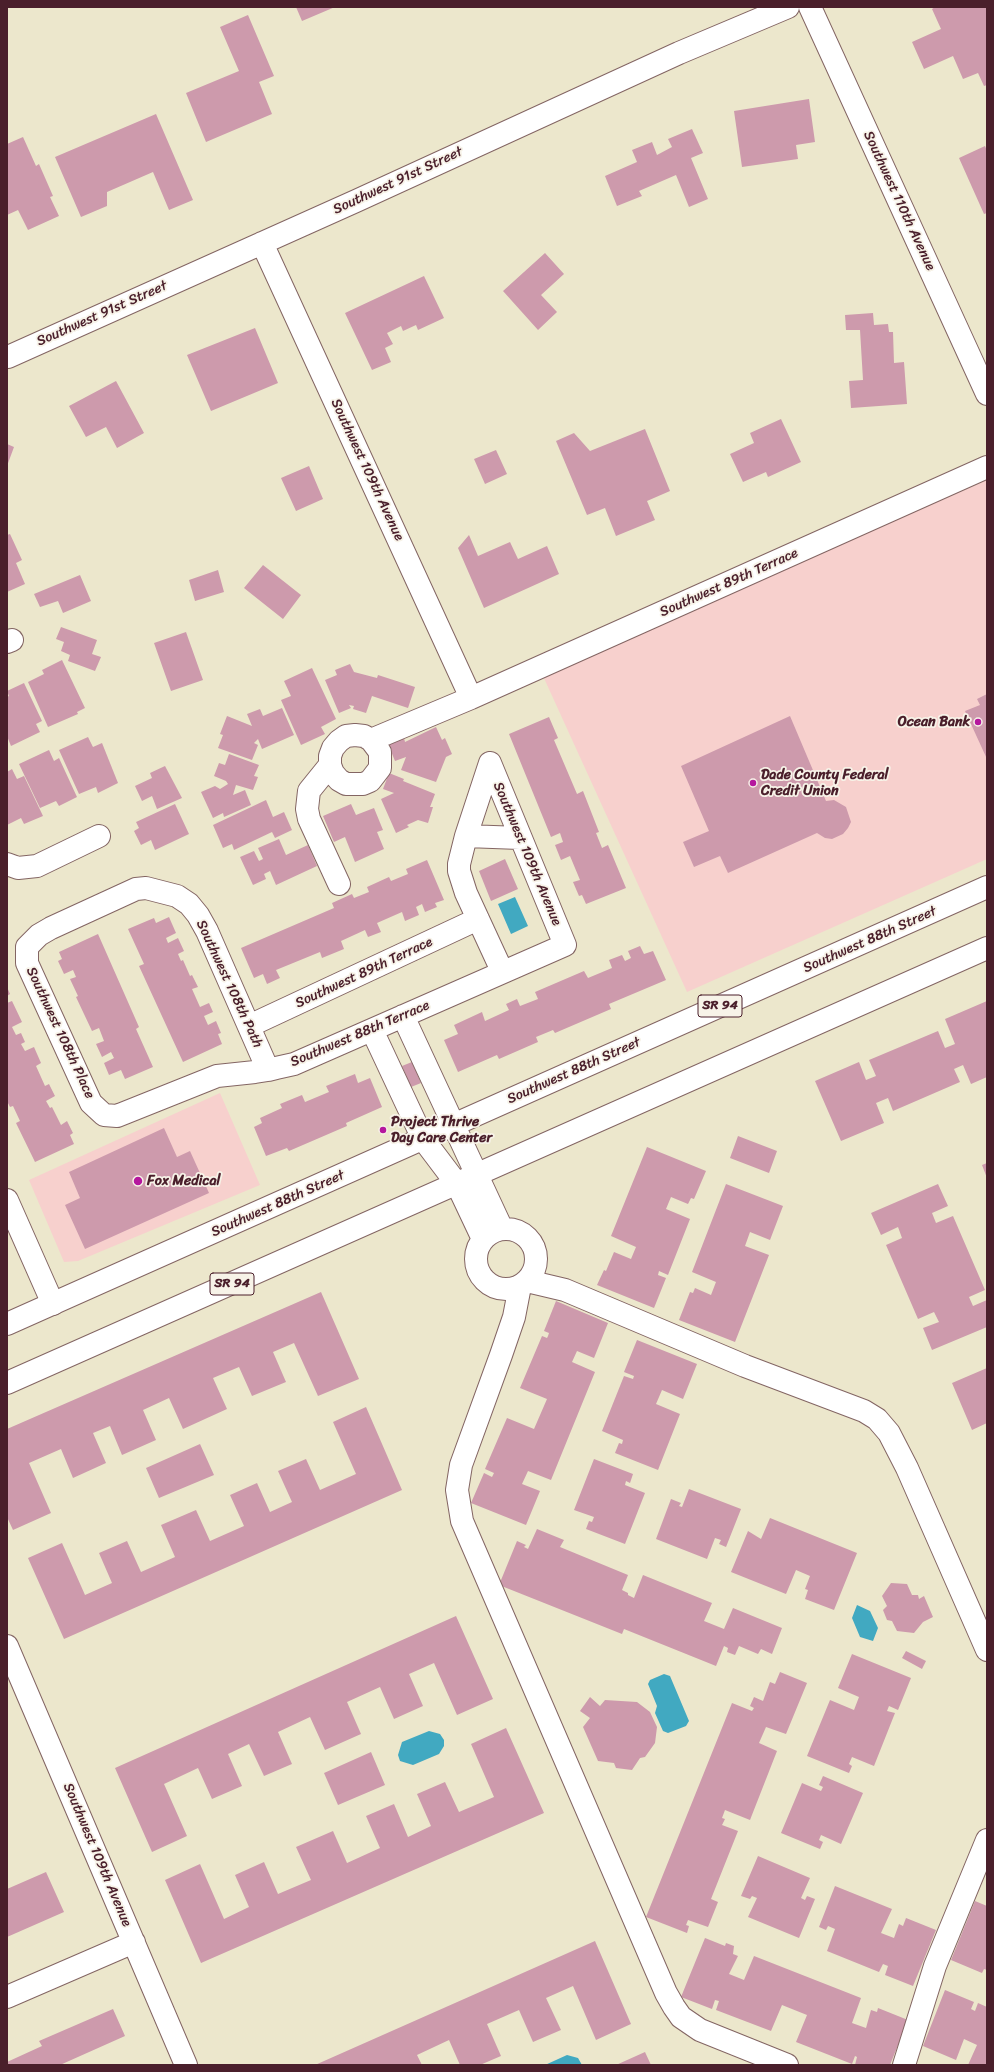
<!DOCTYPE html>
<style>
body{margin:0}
#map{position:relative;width:994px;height:2072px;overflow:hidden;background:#ece7cc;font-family:Sriracha,sans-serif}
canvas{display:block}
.frame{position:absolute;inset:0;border:8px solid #4a1f2b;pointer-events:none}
</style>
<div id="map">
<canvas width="994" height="2072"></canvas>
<div class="frame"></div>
</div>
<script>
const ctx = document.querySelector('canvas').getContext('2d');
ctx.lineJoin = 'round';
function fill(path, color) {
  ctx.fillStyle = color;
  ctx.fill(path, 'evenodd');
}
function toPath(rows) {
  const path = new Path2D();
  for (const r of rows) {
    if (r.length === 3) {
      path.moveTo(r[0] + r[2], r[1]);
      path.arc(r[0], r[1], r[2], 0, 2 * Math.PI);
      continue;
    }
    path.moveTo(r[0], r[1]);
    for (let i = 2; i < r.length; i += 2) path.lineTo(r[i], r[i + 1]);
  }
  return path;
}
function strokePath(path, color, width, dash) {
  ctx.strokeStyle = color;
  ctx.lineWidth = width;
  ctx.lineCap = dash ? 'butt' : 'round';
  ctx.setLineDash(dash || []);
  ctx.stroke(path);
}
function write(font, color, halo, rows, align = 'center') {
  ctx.font = font + ' Sriracha,sans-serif';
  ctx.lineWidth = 3.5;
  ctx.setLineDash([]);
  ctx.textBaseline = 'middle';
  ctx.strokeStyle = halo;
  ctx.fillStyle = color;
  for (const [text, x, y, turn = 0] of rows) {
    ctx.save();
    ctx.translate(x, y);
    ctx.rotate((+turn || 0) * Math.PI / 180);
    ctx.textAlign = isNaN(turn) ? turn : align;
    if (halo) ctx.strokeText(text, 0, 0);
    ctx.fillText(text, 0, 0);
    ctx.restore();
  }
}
const built = toPath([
 [987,480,987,859,687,992,543,676],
 [220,1093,260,1185,78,1261,64,1262,29,1180]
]);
const water = toPath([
 [515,897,528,926,511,934,498,904],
 [857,1605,870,1611,878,1628,873,1641,860,1637,852,1618],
 [664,1674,670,1676,689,1721,686,1726,668,1733,663,1731,655,1713,657,1706,648,1684,650,1680],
 [429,1731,440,1734,444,1740,444,1746,439,1754,413,1765,400,1761,398,1755,402,1742],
 [567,2055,578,2058,582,2065,545,2065]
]);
const building = toPath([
 [296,7,335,7,302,21],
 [935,7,987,7,987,85,984,86,978,73,963,79,953,56,924,69,912,42,941,29,932,9],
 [248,15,274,76,259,82,272,114,206,142,186,93,239,71,220,27],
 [809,99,815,142,796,145,798,159,742,167,734,111],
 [156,114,193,200,169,210,153,172,107,192,107,206,81,217,55,157],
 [692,129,703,153,691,158,708,199,689,207,676,175,639,191,642,196,617,206,605,176,637,162,632,150,652,142,657,155,672,147,668,139],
 [23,137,36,166,39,164,53,196,50,197,59,216,28,230,18,210,7,215,7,144],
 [985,146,987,151,987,213,984,214,959,158],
 [545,253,564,274,541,295,557,312,538,330,503,291],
 [424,276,444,318,418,330,416,325,403,331,401,326,387,333,393,344,385,348,391,362,372,370,345,313],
 [873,313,874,325,888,324,889,332,893,332,894,363,904,362,907,404,851,408,849,381,863,380,860,330,846,330,845,315],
 [255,328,278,383,211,411,187,355],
 [116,381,144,433,117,448,106,427,86,437,69,406],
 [781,419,801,462,768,477,766,472,743,482,730,454,754,443,750,433],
 [645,429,670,491,647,501,655,520,616,536,605,508,587,515,556,441,574,433,590,451],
 [7,444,14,447,7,466],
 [496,450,507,474,485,484,474,459],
 [309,466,323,499,296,511,281,478],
 [10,534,22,560,16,563,25,584,7,592,7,535],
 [469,535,478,556,510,542,518,559,547,546,559,574,484,608,458,548],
 [263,565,301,595,283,619,244,588],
 [218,570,224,592,195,601,189,580],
 [80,575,91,601,63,613,58,601,40,607,34,594],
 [61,627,97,640,92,654,101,657,95,671,68,661,70,655,61,651,64,642,56,639],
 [186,632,203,680,171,691,154,643],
 [62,660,85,708,77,712,78,714,48,727,28,682,44,674,42,670],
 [350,664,354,672,377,678,378,675,415,687,408,708,372,696,366,713,353,709,354,706,349,705,351,708,339,713,325,680,337,675,335,670],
 [312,668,336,719,321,727,325,734,301,745,281,700,291,696,284,681],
 [24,683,42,721,36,724,40,732,11,746,7,736,7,697,9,696,7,691],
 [987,694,987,759,965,711,980,705,977,699],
 [282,708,294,735,262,749,258,739,254,743,258,745,252,760,218,748,223,735,220,734,227,716,252,726,247,714,260,709,263,716],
 [790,716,826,801,834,800,846,807,851,822,848,828,843,834,832,839,825,838,817,833,728,873,720,856,694,867,683,842,709,831,681,766],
 [549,717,558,738,554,740,577,794,583,791,599,832,596,833,602,848,608,845,626,888,586,904,582,895,579,896,573,882,580,880,570,856,561,860,555,845,563,842,560,833,551,837,509,734],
 [436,727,442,740,445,738,452,754,446,757,436,782,401,770,406,757,395,761,388,744,404,738,405,742],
 [88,737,93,747,102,743,118,783,98,793,96,787,79,794,59,750],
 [49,750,54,761,59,758,77,797,59,806,56,801,40,808,19,764],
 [229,754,259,765,254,776,258,777,253,790,236,785,233,795,245,790,251,805,224,817,223,813,213,818,201,792,215,786,220,789,228,784,226,781,214,776,219,763,225,765],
 [165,766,182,798,157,809,152,796,142,801,135,786,152,778,150,773],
 [12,769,17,779,24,776,43,816,24,824,21,818,7,825,7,772],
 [389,773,404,779,403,781,435,794,430,807,433,807,428,823,418,820,407,825,409,827,396,833,381,799,394,793,383,789],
 [266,800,273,817,284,812,292,830,275,838,272,832,234,850,232,844,223,848,213,825],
 [175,804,189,834,155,850,151,840,141,845,134,831,139,828,136,822],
 [351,804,356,815,374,808,383,830,377,832,384,849,355,862,345,837,334,842,323,816],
 [279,839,286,855,308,845,317,866,276,885,270,871,264,874,266,879,253,885,240,857,254,851,259,861,263,859,258,848],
 [505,859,518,889,491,901,479,871],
 [427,860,444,900,435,903,437,907,425,912,422,904,416,907,419,915,405,921,402,912,377,923,381,932,368,937,365,930,341,941,344,949,322,958,320,952,276,970,280,978,267,984,263,974,254,978,241,948,334,908,332,903,352,894,354,898,369,892,367,887,389,877,391,881,408,874,406,869],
 [169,917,176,933,166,938,168,943,178,938,184,951,178,954,181,961,183,960,190,976,192,975,198,987,192,989,200,1007,209,1003,213,1012,204,1016,208,1025,216,1021,221,1033,218,1034,222,1044,183,1062,139,966,144,964,128,929,154,918,156,923],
 [98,934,139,1027,136,1029,153,1067,125,1079,121,1070,109,1075,104,1063,114,1058,111,1052,102,1057,96,1044,104,1041,99,1028,92,1031,76,997,78,996,70,979,76,977,73,970,64,974,58,961,62,959,59,952],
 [640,946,644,954,653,951,666,980,609,1004,611,1009,555,1033,553,1030,536,1037,538,1042,499,1059,497,1055,458,1072,444,1040,458,1034,454,1025,482,1012,485,1021,509,1010,506,1004,517,999,520,1006,538,999,535,992,584,971,588,978,612,968,609,960,622,955,625,961,631,958,628,951],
 [7,987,10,994,7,996],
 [12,1001,22,1022,12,1027,16,1035,21,1033,25,1042,21,1044,25,1051,34,1047,41,1063,36,1066,45,1086,49,1084,55,1096,46,1101,50,1108,52,1107,61,1125,67,1121,73,1133,70,1135,74,1144,35,1162,16,1123,20,1121,13,1106,10,1107,7,1101,7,1003],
 [987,1001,987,1077,971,1084,963,1065,954,1069,960,1082,893,1111,888,1098,876,1103,884,1123,841,1141,815,1081,859,1062,866,1080,876,1076,869,1060,938,1031,945,1048,955,1044,945,1019],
 [412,1062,421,1083,411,1087,402,1066],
 [355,1074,358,1083,370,1078,382,1107,346,1123,347,1126,289,1151,287,1148,266,1156,254,1127,262,1123,260,1118,282,1108,280,1104,302,1095,305,1102,329,1092,326,1086],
 [164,1128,177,1157,190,1151,209,1193,85,1249,65,1205,80,1198,69,1172],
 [738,1136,777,1151,769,1173,730,1158],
 [647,1147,706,1171,694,1199,691,1198,688,1204,671,1197,666,1209,690,1219,668,1275,659,1271,658,1275,666,1278,654,1308,597,1285,604,1270,606,1271,614,1252,631,1259,636,1247,611,1236],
 [987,1163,987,1178,982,1165],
 [726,1184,783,1206,770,1240,750,1232,745,1246,769,1255,735,1342,679,1320,690,1292,693,1293,695,1288,711,1295,716,1282,692,1272],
 [938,1184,948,1206,932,1213,936,1223,953,1216,985,1290,969,1297,973,1306,987,1300,987,1327,932,1350,923,1328,939,1322,934,1312,918,1319,886,1245,902,1238,898,1227,881,1235,871,1213],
 [321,1292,359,1379,318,1396,294,1343,273,1352,286,1382,252,1396,239,1367,213,1378,227,1409,183,1429,169,1398,143,1410,156,1440,122,1455,110,1426,93,1433,106,1463,73,1478,61,1449,29,1463,51,1513,13,1530,7,1517,7,1429],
 [556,1301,608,1323,594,1358,577,1351,572,1362,595,1372,551,1480,528,1471,522,1484,540,1491,526,1525,471,1503,484,1473,492,1477,494,1473,485,1469,507,1418,534,1429,547,1399,520,1388,542,1336,547,1338,548,1336,549,1333,544,1331],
 [637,1340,697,1364,683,1399,662,1390,656,1404,680,1414,658,1470,615,1453,619,1443,622,1444,623,1440,602,1431,624,1376,633,1379,634,1376,624,1372],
 [987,1368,987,1423,972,1430,952,1383],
 [366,1407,402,1490,64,1639,28,1558,62,1543,85,1595,112,1583,99,1553,127,1541,141,1572,175,1557,161,1525,196,1510,210,1541,244,1526,230,1495,257,1483,270,1512,292,1502,278,1471,306,1459,320,1490,356,1474,333,1422],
 [200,1444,214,1475,159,1498,146,1468],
 [594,1459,633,1474,630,1483,626,1481,625,1485,645,1493,625,1544,586,1529,589,1521,592,1522,594,1517,574,1510],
 [689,1489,741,1509,726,1547,719,1544,721,1540,715,1538,707,1559,656,1539,671,1499,681,1503,679,1506,682,1507],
 [770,1518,857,1553,834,1610,805,1599,808,1590,805,1589,810,1576,796,1570,786,1594,731,1572,748,1531,761,1539],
 [537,1529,564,1540,560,1547,628,1575,622,1590,628,1593,628,1595,634,1598,643,1575,712,1603,704,1621,724,1629,733,1608,782,1628,772,1654,761,1649,758,1654,739,1646,735,1655,727,1652,728,1648,724,1646,716,1666,624,1629,622,1634,499,1585,517,1541,526,1545,524,1547,528,1549],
 [891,1583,907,1584,912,1595,918,1595,919,1599,924,1596,933,1617,923,1622,914,1633,897,1631,892,1621,887,1620,883,1610,887,1606,882,1596],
 [456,1616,493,1699,457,1715,434,1663,409,1674,423,1706,394,1719,380,1687,347,1702,361,1734,325,1750,310,1717,278,1732,292,1764,264,1776,249,1744,228,1754,242,1786,212,1799,198,1768,164,1784,187,1836,152,1852,115,1768],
 [906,1651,926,1661,922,1669,902,1658],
 [852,1654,911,1678,898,1710,889,1706,887,1711,895,1713,874,1766,852,1757,849,1764,852,1766,849,1773,807,1756,830,1700,854,1710,859,1697,838,1688],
 [780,1672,807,1683,786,1734,766,1727,759,1743,777,1751,750,1820,725,1810,722,1818,725,1819,722,1825,738,1831,711,1899,718,1902,708,1927,688,1920,686,1925,689,1926,687,1933,646,1917,732,1703,752,1711,754,1708,750,1706,754,1697,763,1701,770,1682,775,1684],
 [590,1697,600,1706,605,1700,637,1702,650,1712,657,1727,655,1743,645,1757,640,1758,632,1770,616,1768,614,1763,598,1761,583,1727,590,1718,580,1711],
 [506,1728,544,1813,201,1963,165,1880,200,1864,224,1919,249,1907,235,1875,264,1862,278,1894,311,1880,296,1847,333,1831,347,1863,380,1848,366,1816,394,1804,408,1837,431,1826,417,1794,445,1782,459,1812,494,1797,471,1744],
 [371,1752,385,1785,338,1805,324,1773],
 [823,1776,863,1793,841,1844,821,1835,819,1840,823,1842,820,1849,781,1833,802,1783,821,1791,823,1787,819,1785],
 [758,1856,810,1878,801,1898,805,1900,807,1896,815,1899,799,1938,748,1917,757,1898,752,1896,750,1899,741,1896],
 [46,1872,64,1912,7,1937,7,1889],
 [835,1886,892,1909,881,1933,894,1938,899,1924,903,1926,906,1918,936,1930,913,1986,885,1975,888,1966,883,1964,879,1972,827,1951,835,1929,828,1926,826,1930,819,1927],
 [975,1901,987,1906,987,1970,984,1969,982,1973,951,1960],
 [705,1938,725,1946,726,1943,734,1946,733,1954,738,1956,729,1974,744,1980,754,1956,861,1998,852,2023,866,2028,871,2010,877,2012,878,2008,908,2020,890,2065,855,2065,857,2057,855,2056,852,2064,796,2042,807,2015,782,2005,771,2031,716,2010,719,2001,715,2000,712,2009,681,1997],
 [595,1941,631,2024,596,2040,573,1986,546,1998,561,2030,533,2042,519,2010,487,2024,501,2056,480,2065,460,2065,449,2040,417,2055,422,2065,315,2065],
 [945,1990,974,2002,971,2009,975,2011,978,2003,987,2007,987,2065,968,2065,977,2045,964,2039,956,2060,923,2046],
 [113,2009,125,2036,60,2065,7,2065,7,2062,42,2046,39,2041],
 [645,2052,651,2065,616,2065]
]);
const minor = toPath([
 [810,7,987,394],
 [262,243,471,698],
 [8,357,356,201,679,53,788,7],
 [7,642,12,640],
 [371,740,471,698,987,467],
 [490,763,466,836,459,864,459,871,466,893,502,971],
 [330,765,333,773,339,780,346,784,363,784,370,781,380,768,380,752,371,740,364,736,355,735,346,736,339,741,333,748,330,756,330,765,309,791,307,809,309,819,339,884],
 [466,836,520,838],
 [7,864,18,868,37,866,99,836],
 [403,1016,502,1229],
 [249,1026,478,919],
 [372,1030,423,1139,457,1184,483,1239],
 [268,1070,207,931,198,915,189,904,177,896,146,888,136,889,51,928,39,935,27,947,27,963,32,974,91,1103,104,1115,117,1116,217,1076,255,1072,268,1070,276,1068,294,1064,565,945,490,763],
 [7,1200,53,1304],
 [506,1259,30],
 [527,1281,565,1290,745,1366,864,1411,877,1419,889,1433,907,1468,987,1650],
 [520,1286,514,1317,501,1355,461,1465,457,1490,462,1521,666,1993,674,2007,681,2017,700,2030,787,2065],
 [7,1646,186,2065],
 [7,1997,134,1942],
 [904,2065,935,1966,987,1840]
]);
const major = toPath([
 [7,1324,987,887],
 [7,1383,987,948]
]);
const markers = [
 [978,722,4,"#b5179e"],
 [753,783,4,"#b5179e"],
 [383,1130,4,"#b5179e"],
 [138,1181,5,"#b5179e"]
];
const shields = [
 [720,1006,44],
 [232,1284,44]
];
const shieldNames = [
 ["SR 94",720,1006],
 ["SR 94",232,1284]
];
const streetNames = [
 ["Southwest 91st Street",398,181,-25],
 ["Southwest 110th Avenue",899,201,65],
 ["Southwest 91st Street",102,314,-24],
 ["Southwest 109th Avenue",367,470,65],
 ["Southwest 89th Terrace",729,583,-24],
 ["Southwest 109th Avenue",527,854,67],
 ["Southwest 88th Street",870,940,-24],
 ["Southwest 89th Terrace",364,973,-25],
 ["Southwest 108th Path",229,984,65],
 ["Southwest 108th Place",60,1033,65],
 ["Southwest 88th Terrace",360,1034,-23],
 ["Southwest 88th Street",574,1071,-24],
 ["Southwest 88th Street",278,1204,-24],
 ["Southwest 109th Avenue",97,1855,67]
];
const poiNames = [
 ["Ocean Bank",970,722,"right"],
 ["Dade County Federal",761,775],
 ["Credit Union",761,791],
 ["Project Thrive",391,1122],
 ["Day Care Center",391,1138],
 ["Fox Medical",147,1181]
];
fill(built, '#f7d0cd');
fill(water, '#41a9c1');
fill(building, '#cd9aac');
strokePath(minor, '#836563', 24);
strokePath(major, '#836563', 24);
strokePath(minor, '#fff', 22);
strokePath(major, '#fff', 22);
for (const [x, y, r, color] of markers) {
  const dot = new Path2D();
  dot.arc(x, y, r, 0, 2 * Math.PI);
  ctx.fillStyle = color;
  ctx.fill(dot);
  strokePath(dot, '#f7f3e8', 1.5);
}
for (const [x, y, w] of shields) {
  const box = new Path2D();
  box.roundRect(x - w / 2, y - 11, w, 22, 3);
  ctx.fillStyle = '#f7f3e8';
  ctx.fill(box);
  strokePath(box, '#4a1f2b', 1);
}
write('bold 13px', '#4a1f2b', null, shieldNames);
write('14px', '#4a1f2b', '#f7f3e8', streetNames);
write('bold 14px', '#4a1f2b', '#f7f3e8', poiNames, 'left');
</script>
